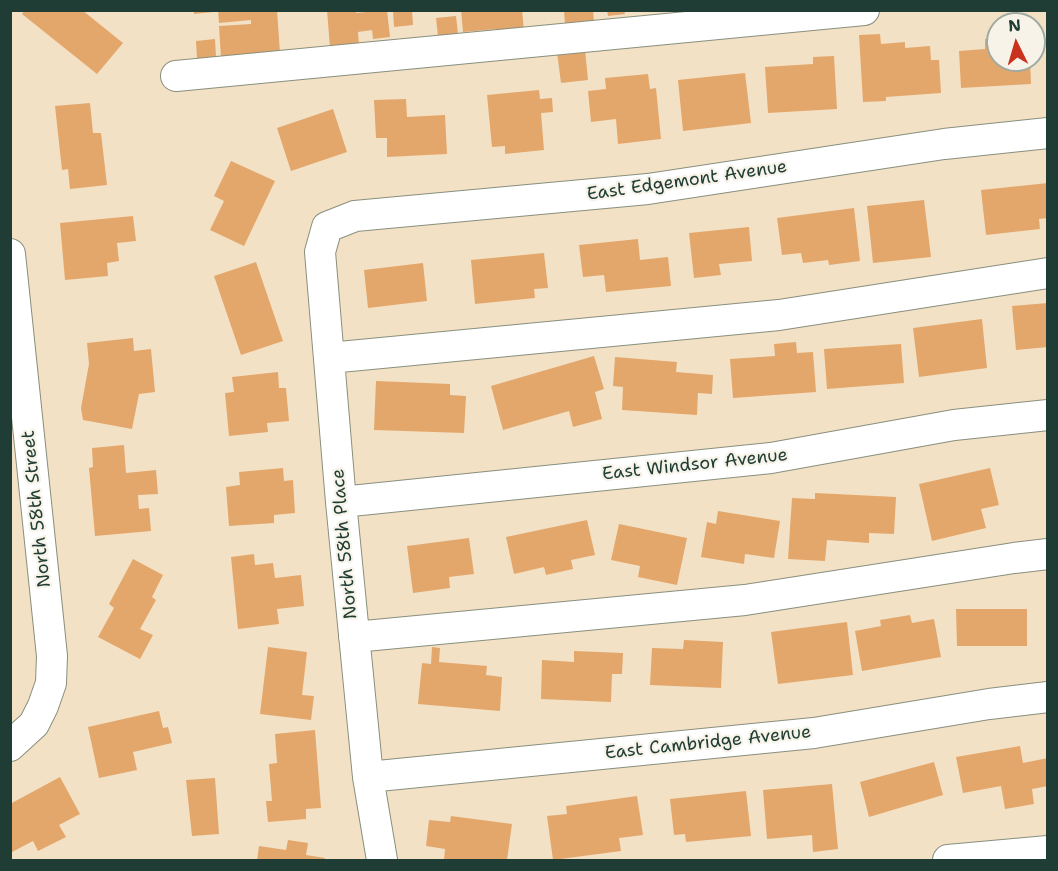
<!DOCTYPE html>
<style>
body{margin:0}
#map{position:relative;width:1058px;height:871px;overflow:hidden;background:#f3e1c6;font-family:"Shantell Sans",sans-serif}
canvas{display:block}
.frame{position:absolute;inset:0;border:12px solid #1f3d34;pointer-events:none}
.north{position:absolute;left:986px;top:12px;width:60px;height:60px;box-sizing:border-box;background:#f7f3e8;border:2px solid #a1aaa0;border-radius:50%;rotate:355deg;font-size:16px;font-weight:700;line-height:24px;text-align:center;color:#1f3d34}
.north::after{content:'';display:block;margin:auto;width:21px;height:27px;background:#c8321e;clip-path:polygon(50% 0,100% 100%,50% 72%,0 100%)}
</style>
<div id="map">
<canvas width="1058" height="871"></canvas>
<div class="frame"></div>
<div class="north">N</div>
</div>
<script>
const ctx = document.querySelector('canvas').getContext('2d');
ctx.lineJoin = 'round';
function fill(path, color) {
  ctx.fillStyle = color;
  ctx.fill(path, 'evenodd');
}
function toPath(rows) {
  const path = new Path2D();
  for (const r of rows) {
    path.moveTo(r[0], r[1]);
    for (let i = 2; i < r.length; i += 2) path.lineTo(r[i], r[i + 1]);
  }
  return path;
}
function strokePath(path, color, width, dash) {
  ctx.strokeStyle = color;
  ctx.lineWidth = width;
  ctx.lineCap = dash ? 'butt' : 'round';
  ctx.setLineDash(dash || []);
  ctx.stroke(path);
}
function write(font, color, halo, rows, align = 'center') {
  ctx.font = font + ' "Shantell Sans",sans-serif';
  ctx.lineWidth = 4.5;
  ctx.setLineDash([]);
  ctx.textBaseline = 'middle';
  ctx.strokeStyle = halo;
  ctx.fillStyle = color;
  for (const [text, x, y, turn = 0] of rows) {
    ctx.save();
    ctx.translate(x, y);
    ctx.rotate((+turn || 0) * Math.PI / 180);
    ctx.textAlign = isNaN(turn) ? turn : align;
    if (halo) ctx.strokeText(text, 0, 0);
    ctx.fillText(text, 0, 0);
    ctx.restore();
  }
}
const building = toPath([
 [25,10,82,10,123,43,97,74,22,14],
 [194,10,213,10,213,12,194,14],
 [218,10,277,10,280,53,221,58,219,26,251,24,251,20,219,23],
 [327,10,356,10,356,13,387,10,390,37,373,39,372,30,358,32,359,45,330,48],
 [393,10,412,10,413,25,394,27],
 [461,10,522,10,524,31,496,33,496,29,463,32],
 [564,10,593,10,594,22,565,25],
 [607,10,624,10,625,14,608,16],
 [456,16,458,34,438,36,436,18],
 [880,34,881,44,905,42,905,48,930,46,931,60,939,60,941,93,886,97,886,101,863,102,859,35],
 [998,38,998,60,1030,60,1031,84,961,88,959,51,985,49,985,39],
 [215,39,216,57,197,59,196,41],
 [585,49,588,80,561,83,557,52],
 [834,56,837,109,768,113,765,67,813,64,813,57],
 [745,73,751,123,683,131,678,80],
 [648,74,650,89,656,88,661,139,618,144,616,119,591,122,588,91,606,89,605,78],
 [539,90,540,99,552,98,553,112,541,113,544,150,505,154,505,146,492,147,487,95],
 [406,99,407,117,445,115,447,154,387,157,387,138,376,138,374,100],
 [90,103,93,133,101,133,107,185,70,189,68,169,62,170,55,106],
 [333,109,347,152,291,171,277,128],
 [231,161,275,181,244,246,210,230,224,201,214,196],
 [1048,183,1048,218,1039,219,1040,229,986,235,981,190],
 [924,200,931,257,873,263,867,206],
 [854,208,860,261,829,265,828,260,803,263,801,253,782,255,777,218],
 [133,216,136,241,117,243,119,261,107,263,108,276,65,280,60,223],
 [749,227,752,261,719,264,721,275,694,278,689,233],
 [638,239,640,260,668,257,671,286,606,292,604,275,583,277,579,245],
 [544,253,548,288,534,289,535,298,475,304,471,260],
 [256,262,283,341,241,355,214,276],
 [423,263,427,301,368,308,364,270],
 [1048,303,1048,347,1016,350,1012,306],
 [982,319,987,368,919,377,913,328],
 [133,338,134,351,151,349,155,392,139,394,132,429,83,420,81,408,89,364,87,343],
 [796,342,797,353,813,352,816,392,733,398,730,359,775,356,774,344],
 [901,344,904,383,827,389,824,349],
 [594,356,604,389,595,392,602,419,573,427,569,411,503,430,491,386],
 [615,357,677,362,676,372,713,375,712,394,698,393,697,415,622,410,623,387,613,386],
 [278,372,279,388,286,388,289,421,267,423,268,432,229,436,225,393,234,392,232,377],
 [376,381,450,384,450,395,466,396,464,433,374,430],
 [124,445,126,473,156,470,158,494,138,495,139,509,149,508,151,531,95,536,89,468,93,467,92,448],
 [283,468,284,481,293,480,295,513,274,515,274,523,229,526,226,487,240,485,239,472],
 [990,468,999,505,981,509,986,528,932,541,919,484],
 [815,493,896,497,894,534,869,533,869,543,827,540,825,561,788,559,792,498,815,499],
 [718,511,780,521,774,558,745,554,744,564,701,557,707,522,716,524],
 [587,520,595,555,571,560,573,569,546,575,544,567,514,574,506,537],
 [619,524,687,538,677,585,638,577,640,566,611,560],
 [469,538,474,574,449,577,450,588,413,593,407,546],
 [254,554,255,565,273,563,275,578,301,575,304,606,277,609,279,624,238,629,231,557],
 [133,559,163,575,152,597,156,600,140,629,153,635,140,659,98,637,114,608,109,604],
 [956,609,1027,609,1027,646,957,646],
 [910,615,912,623,934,619,941,657,862,671,855,631,881,626,880,620],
 [847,622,853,675,778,684,771,632],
 [684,640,723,642,721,688,650,685,652,648,683,649],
 [268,647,307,652,302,695,314,696,311,720,260,714],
 [432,647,440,648,439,662,487,666,486,675,502,677,500,711,418,704,422,663,431,664],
 [574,651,623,653,622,674,612,674,611,702,541,699,542,660,574,662],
 [159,711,163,728,168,727,172,743,133,752,137,770,99,778,88,727],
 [315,730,321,808,306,809,306,819,268,822,266,801,272,801,269,764,277,763,275,734],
 [1020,746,1023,763,1048,758,1048,786,1032,789,1034,804,1005,809,1001,786,963,793,956,757],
 [934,762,943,795,869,817,860,782],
 [60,777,80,814,59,825,66,837,38,851,33,841,12,852,10,849,10,804],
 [215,778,219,834,192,836,186,780],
 [832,784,838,849,813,852,812,835,767,839,763,790],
 [746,791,751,836,686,842,685,834,674,835,670,799],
 [637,796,643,835,619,838,621,851,553,860,547,816,567,814,566,806],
 [451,816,512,824,507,860,487,859,487,860,444,860,445,849,426,846,429,820,450,822],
 [288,840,308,843,306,855,325,858,324,860,257,860,259,846,286,850]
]);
const minor = toPath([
 [176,76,864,10],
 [10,254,52,656,51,683,43,706,34,724,10,746],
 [329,358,779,315,1048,273],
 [341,502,771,458,954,425,1048,415],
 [354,637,745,600,1014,558,1048,554],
 [368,777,814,733,989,704,1048,697],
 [382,860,368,777,341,502,320,252,327,227,355,216,648,189,944,144,1048,133],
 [948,860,1048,851]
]);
const streetNames = [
 ["East Edgemont Avenue",687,181,-8],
 ["East Windsor Avenue",695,465,-6],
 ["North 58th Street",37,509,-96],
 ["North 58th Place",345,544,-95],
 ["East Cambridge Avenue",708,743,-6]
];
fill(building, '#e3a76b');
strokePath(minor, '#898f7d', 32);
strokePath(minor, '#fff', 30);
write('18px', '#1f3d34', '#f7f3e8', streetNames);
</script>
